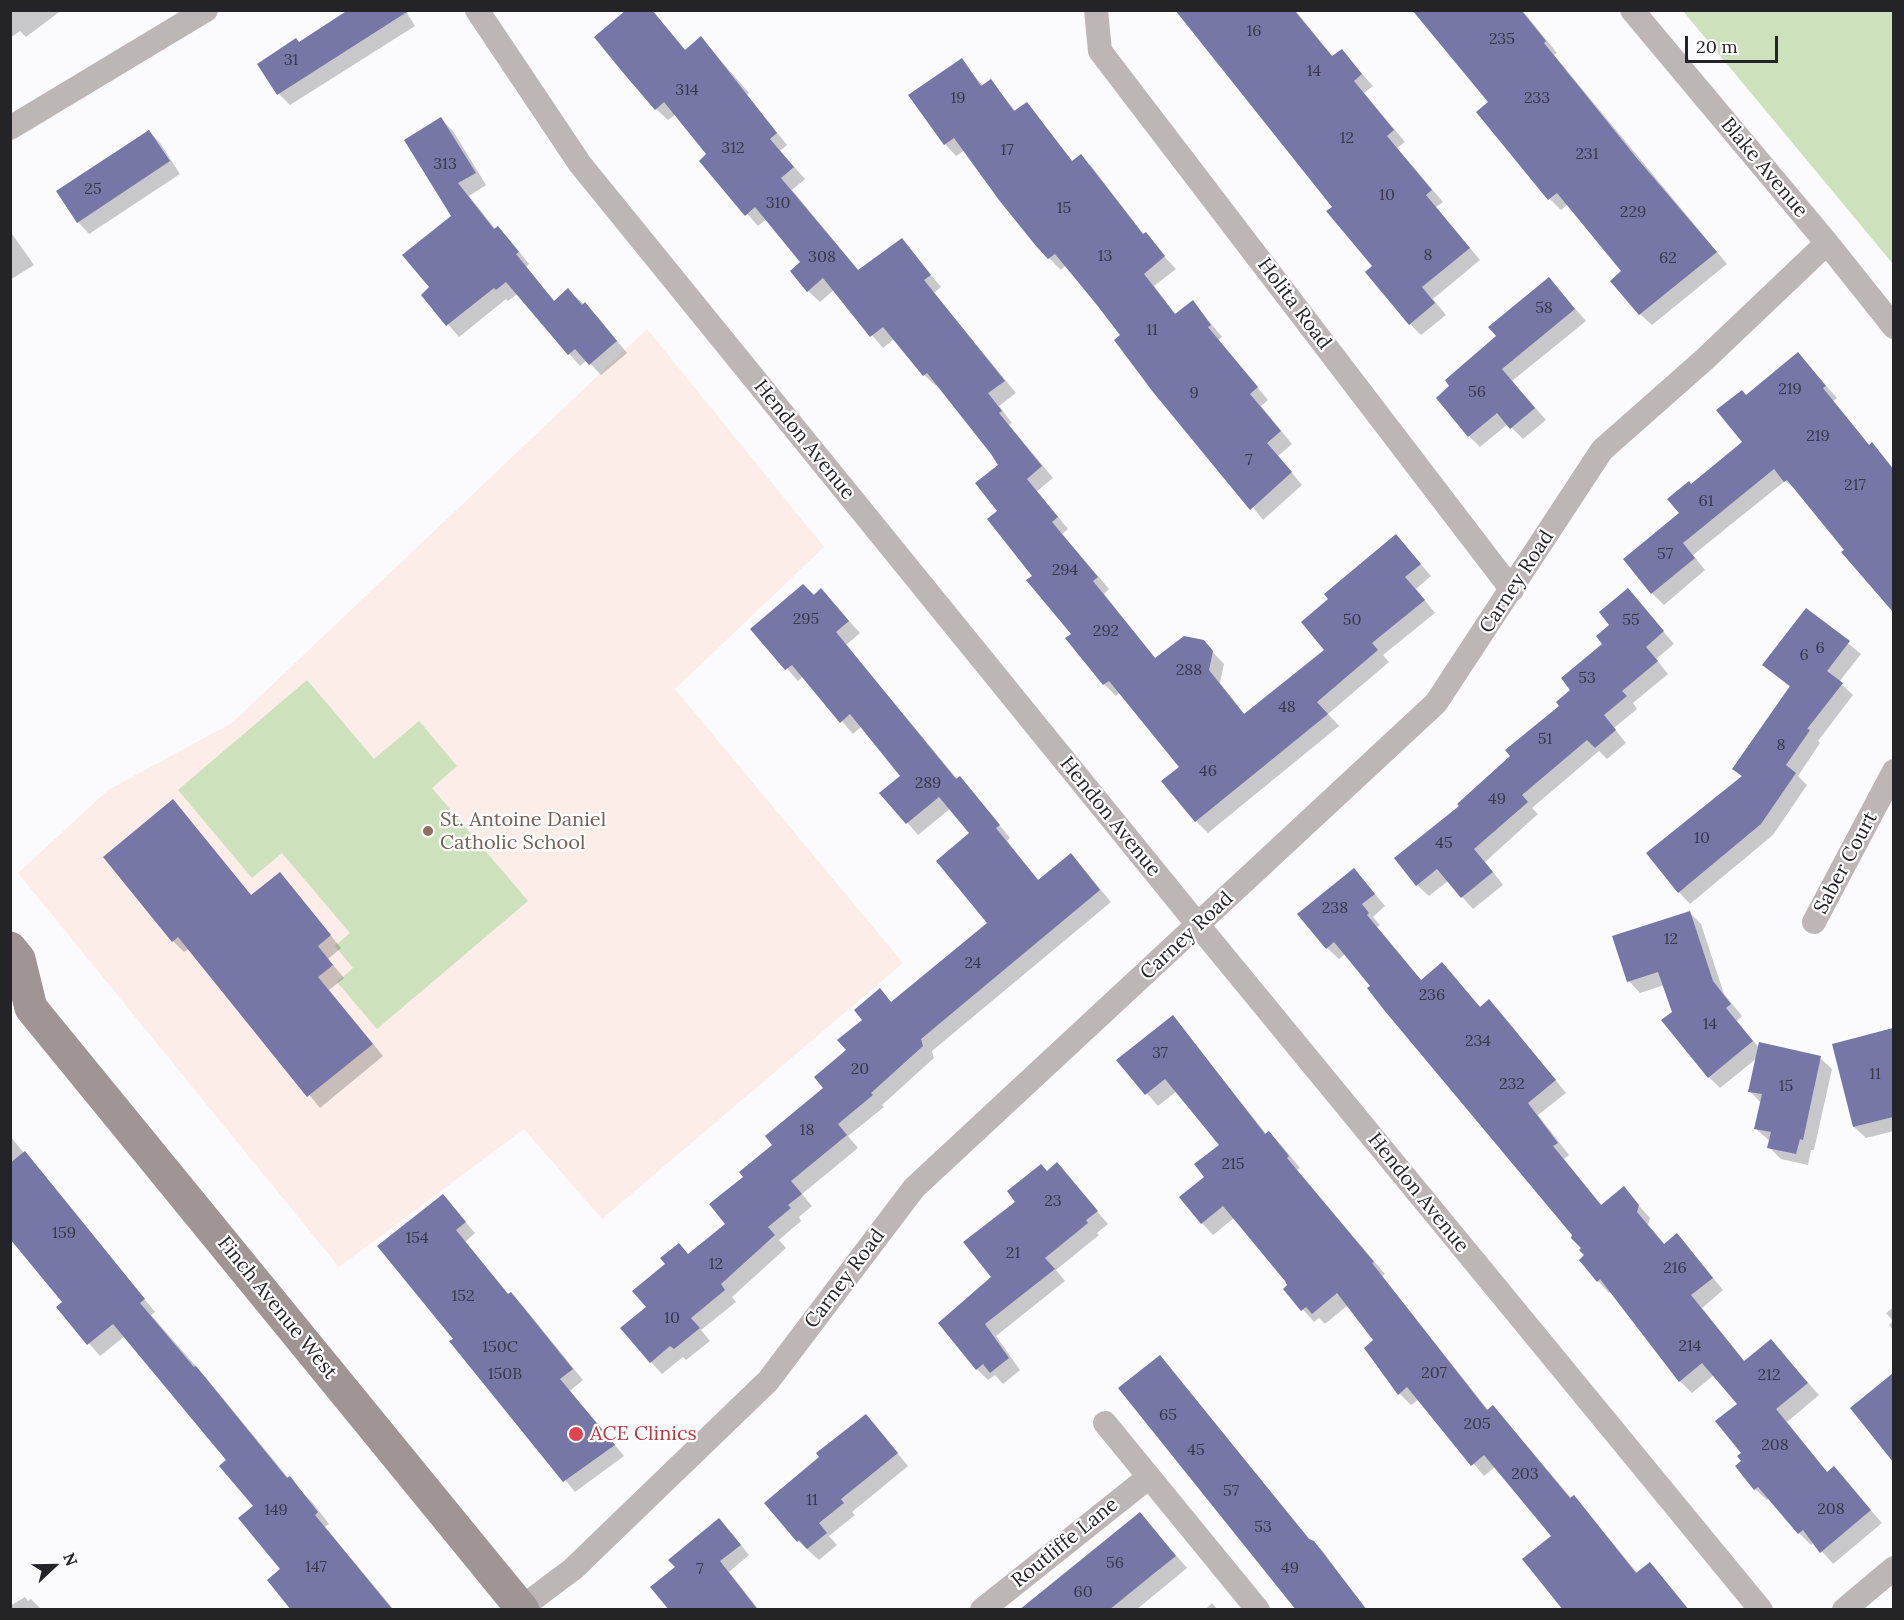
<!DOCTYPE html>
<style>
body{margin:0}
#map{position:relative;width:1904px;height:1620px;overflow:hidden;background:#fbfafd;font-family:Lora,serif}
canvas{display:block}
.frame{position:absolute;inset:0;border:12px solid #242328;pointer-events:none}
.north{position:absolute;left:24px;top:1536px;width:60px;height:60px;-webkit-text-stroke:4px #fff;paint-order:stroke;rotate:68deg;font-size:16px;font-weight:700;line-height:24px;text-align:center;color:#242328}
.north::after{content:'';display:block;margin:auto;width:21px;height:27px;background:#242328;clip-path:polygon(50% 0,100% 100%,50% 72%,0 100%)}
.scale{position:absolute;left:1685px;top:36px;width:93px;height:27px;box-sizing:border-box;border:3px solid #242328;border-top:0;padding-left:8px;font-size:18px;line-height:21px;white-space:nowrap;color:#242328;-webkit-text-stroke:4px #fff;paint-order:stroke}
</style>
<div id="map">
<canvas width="1904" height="1620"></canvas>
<div class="frame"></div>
<div class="north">N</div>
<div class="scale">20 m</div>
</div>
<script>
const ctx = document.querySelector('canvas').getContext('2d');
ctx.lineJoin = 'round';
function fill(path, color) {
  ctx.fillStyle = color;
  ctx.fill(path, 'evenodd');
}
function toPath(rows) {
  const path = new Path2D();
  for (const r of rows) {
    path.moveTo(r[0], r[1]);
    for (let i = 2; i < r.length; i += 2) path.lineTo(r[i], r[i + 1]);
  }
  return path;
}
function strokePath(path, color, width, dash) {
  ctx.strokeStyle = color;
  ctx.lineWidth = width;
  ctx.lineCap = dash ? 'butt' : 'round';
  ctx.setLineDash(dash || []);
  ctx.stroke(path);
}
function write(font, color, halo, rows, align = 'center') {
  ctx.font = font + ' Lora,serif';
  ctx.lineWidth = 4.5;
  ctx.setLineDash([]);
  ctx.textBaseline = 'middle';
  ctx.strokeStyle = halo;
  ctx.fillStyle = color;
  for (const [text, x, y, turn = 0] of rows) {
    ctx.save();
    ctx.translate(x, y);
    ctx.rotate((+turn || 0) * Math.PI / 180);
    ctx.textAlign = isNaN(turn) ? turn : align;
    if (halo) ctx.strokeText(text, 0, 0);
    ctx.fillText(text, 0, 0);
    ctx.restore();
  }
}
const education = toPath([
 [647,329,824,547,675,689,903,963,602,1219,524,1129,339,1267,18,873,108,790,232,723]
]);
const green = toPath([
 [1683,11,1893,11,1893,264],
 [307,680,374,759,419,721,457,766,432,788,528,901,377,1029,337,982,353,968,335,946,350,933,282,853,252,878,178,790]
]);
const shadow = toPath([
 [10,10,62,10,26,37,20,31,10,38],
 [405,10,415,26,290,105,279,94,299,43],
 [652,10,686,51,701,38,749,93,747,95,787,145,780,151,805,179,792,190,859,271,901,240,941,287,934,293,1016,393,999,406,1012,423,1009,425,1053,478,1037,491,1068,529,1062,534,1109,589,1104,594,1156,659,1203,642,1224,664,1220,683,1245,715,1326,650,1330,599,1396,536,1431,576,1416,589,1435,613,1383,655,1389,662,1328,714,1339,726,1208,833,1196,821,1181,767,1120,692,1116,696,1104,684,1067,639,1073,634,1034,576,1000,511,1000,465,938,384,936,386,924,375,894,339,883,348,834,290,820,302,808,291,802,262,767,219,758,226,701,161,708,155,676,114,668,120,656,109],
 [1177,10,1295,10,1333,57,1341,51,1373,86,1364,93,1405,142,1397,148,1443,202,1436,207,1480,260,1433,299,1446,315,1421,335,1410,324,1334,207],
 [1417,10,1522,10,1557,53,1554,55,1727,264,1652,325,1640,314,1623,271,1568,204,1561,210,1550,199,1490,102],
 [961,60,983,86,991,81,1016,112,1027,104,1073,162,1080,156,1092,167,1144,235,1176,269,1154,286,1176,315,1193,302,1222,337,1218,340,1268,400,1261,406,1292,444,1278,456,1302,485,1263,520,1066,265,1061,270,1049,258,965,150,956,156,945,144],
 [441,119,453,131,486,185,469,196,496,230,498,228,509,239,529,264,526,267,555,302,568,290,597,316,627,353,601,375,587,360,580,366,517,294,508,301,506,299,459,337,423,295,431,287,453,216],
 [149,131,160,143,180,174,89,234,78,222],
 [10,231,34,265,10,280],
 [1549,279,1586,321,1512,381,1546,420,1523,439,1508,424,1480,447,1469,436,1498,336],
 [1798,354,1837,398,1833,401,1870,446,1872,444,1883,456,1894,469,1894,611,1843,552,1846,550,1799,492,1785,481,1693,555,1705,570,1664,605,1652,593,1691,486,1745,442,1746,396],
 [821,590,860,633,846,645,958,780,971,790,1010,838,1007,841,1039,881,1082,867,1111,902,932,1051,934,1058,882,1105,884,1107,848,1136,858,1148,802,1194,812,1206,799,1217,801,1221,779,1240,786,1248,732,1297,736,1302,701,1330,710,1341,686,1360,683,1357,662,1374,651,1362,648,1308,689,1255,727,1224,745,1177,825,1088,879,990,892,1003,989,923,972,834,951,808,918,835,882,793,902,776,862,726,853,734,803,676,798,681,752,629],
 [1628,590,1674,644,1656,659,1668,674,1633,703,1637,709,1614,728,1626,743,1607,759,1599,751,1532,808,1538,814,1485,862,1503,885,1473,909,1448,881,1429,896,1417,885,1461,806,1561,706,1604,644],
 [1807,610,1861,654,1839,682,1853,695,1818,741,1820,743,1798,776,1807,785,1773,835,1690,904,1679,892,1743,778,1734,769,1791,688,1764,665],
 [173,801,252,896,280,874,341,948,328,959,344,978,329,990,383,1056,320,1108,189,949,184,952,173,941],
 [1365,882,1385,906,1373,917,1380,925,1377,927,1422,981,1442,964,1481,1008,1489,1001,1501,1013,1566,1093,1538,1115,1569,1155,1564,1159,1602,1206,1623,1188,1650,1218,1648,1225,1665,1245,1688,1247,1723,1290,1702,1308,1745,1362,1771,1341,1819,1395,1787,1422,1828,1473,1834,1468,1882,1523,1833,1564,1814,1542,1811,1545,1799,1533,1770,1498,1767,1500,1755,1489,1743,1462,1739,1404,1714,1375,1692,1393,1680,1381,1611,1291,1609,1293,1598,1281,1583,1248,1574,1234,1372,986,1345,954,1339,959,1327,948],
 [1689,912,1701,924,1724,994,1742,1016,1737,1021,1759,1048,1820,1058,1832,1069,1814,1150,1811,1150,1808,1165,1781,1159,1769,1147,1770,1141,1756,1129,1761,1103,1750,1091,1757,1058,1720,1088,1709,1077,1673,1012,1664,985,1640,993,1629,981],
 [1173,1017,1267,1135,1269,1133,1281,1145,1300,1168,1297,1170,1385,1274,1382,1276,1488,1410,1504,1419,1572,1499,1574,1497,1585,1509,1638,1574,1661,1576,1689,1610,1565,1610,1553,1536,1496,1466,1484,1476,1419,1399,1411,1405,1400,1394,1366,1348,1376,1340,1348,1305,1325,1324,1319,1318,1314,1322,1285,1289,1289,1285,1234,1218,1213,1235,1202,1223,1207,1177,1221,1145,1177,1091,1158,1106,1118,1060],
 [1894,1030,1894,1131,1866,1138,1854,1127,1834,1045],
 [10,1136,155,1312,151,1315,207,1379,289,1479,312,1502,329,1524,325,1527,394,1610,351,1610,282,1569,255,1506,228,1460,125,1336,100,1356,58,1308,64,1303,10,1209],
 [1057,1165,1108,1224,1097,1233,1099,1235,1056,1270,1065,1281,996,1336,1020,1370,1003,1384,995,1375,988,1380,977,1369,993,1277,1017,1202],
 [443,1196,475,1233,465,1242,509,1295,511,1294,522,1305,583,1380,570,1391,624,1456,575,1492,451,1341,455,1339],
 [1894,1307,1894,1331,1889,1325,1893,1321,1886,1313],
 [1160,1357,1311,1541,1322,1550,1365,1610],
 [1894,1374,1894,1459,1852,1408],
 [877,1428,908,1466,852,1512,855,1515,829,1536,837,1545,819,1560,798,1541,821,1457],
 [1151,1526,1187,1568,1136,1610,1021,1610],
 [729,1530,749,1555,729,1572,759,1610,671,1610],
 [25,1597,28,1601,31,1599,42,1610,10,1610,10,1606],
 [1212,1603,1218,1610,1205,1610]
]);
const building = toPath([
 [348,10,410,10,277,95,257,64,296,38,299,42],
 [626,10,652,10,685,50,701,36,777,133,770,139,794,167,781,178,858,270,902,238,931,275,924,280,1005,381,988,393,1002,411,999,413,1042,466,1027,479,1058,517,1052,522,1098,577,1093,581,1155,658,1184,636,1204,640,1213,651,1209,670,1244,714,1324,650,1301,622,1328,599,1324,594,1396,534,1421,564,1405,577,1425,600,1372,643,1378,650,1317,702,1328,714,1195,822,1161,781,1179,767,1109,681,1103,685,1065,638,1071,634,1026,580,1032,576,987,519,997,511,975,483,998,465,991,454,927,373,923,376,883,327,870,337,823,278,807,292,790,271,800,262,755,207,745,216,699,161,706,154,664,102,655,110,620,69,594,37],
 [1175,10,1294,10,1332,56,1342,49,1362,74,1354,81,1394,130,1387,136,1432,190,1426,195,1470,248,1422,287,1435,303,1409,325,1365,272,1372,266,1326,211,1332,207],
 [1412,10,1521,10,1546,41,1544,43,1635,156,1717,252,1639,315,1610,281,1621,271,1557,193,1548,200,1476,112,1488,102],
 [962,58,981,86,991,79,1014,111,1027,102,1072,161,1081,154,1143,234,1146,232,1165,256,1144,274,1175,314,1193,300,1211,325,1208,327,1258,387,1250,394,1281,431,1267,443,1292,472,1250,510,1153,392,1114,340,1120,335,1097,305,1055,254,1048,259,1036,246,999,200,954,138,944,145,908,95],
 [441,117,476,173,458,183,494,229,498,226,519,252,516,254,554,301,568,288,582,305,585,302,617,341,589,365,575,349,568,355,506,282,496,290,494,288,446,326,421,295,429,287,402,255,451,216,404,140],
 [149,130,170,161,77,223,56,191],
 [1549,277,1575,309,1502,369,1535,408,1510,429,1497,413,1468,437,1436,398,1449,386,1445,380,1496,336,1488,327],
 [1798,352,1826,386,1823,388,1869,445,1872,442,1893,469,1893,612,1841,552,1844,550,1787,480,1784,482,1774,469,1683,543,1695,558,1651,594,1623,559,1679,513,1667,499,1689,481,1691,484,1742,442,1716,410,1742,390,1746,395],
 [803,584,814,595,821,588,849,621,836,632,956,779,960,776,1000,825,996,828,1038,880,1071,853,1100,890,921,1039,923,1046,871,1093,873,1095,838,1124,847,1135,791,1181,802,1194,788,1205,791,1208,768,1227,775,1235,721,1284,725,1290,691,1318,700,1328,674,1349,670,1346,650,1363,620,1328,646,1307,632,1291,665,1264,660,1258,679,1243,688,1254,725,1224,709,1204,743,1177,739,1172,772,1145,765,1136,823,1088,814,1077,846,1050,837,1040,862,1020,854,1010,880,988,891,1002,987,923,936,861,969,833,939,797,906,824,879,793,900,776,850,714,840,723,792,665,785,670,750,629],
 [1628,588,1664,631,1646,647,1658,661,1622,691,1627,696,1604,715,1616,730,1595,748,1587,740,1522,795,1528,802,1474,849,1493,872,1461,898,1437,869,1416,886,1394,858,1459,806,1457,804,1510,756,1505,750,1559,706,1556,702,1570,690,1561,678,1602,644,1596,636,1609,625,1599,612],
 [1806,608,1850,641,1827,671,1843,683,1807,729,1810,730,1786,765,1796,773,1761,824,1678,893,1646,853,1742,776,1732,769,1790,686,1762,665],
 [173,799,251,895,280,872,331,935,318,946,333,965,318,977,373,1044,307,1097,178,937,172,942,103,857],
 [1354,868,1375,894,1362,904,1369,913,1367,915,1421,980,1442,962,1480,1007,1489,999,1556,1080,1528,1103,1558,1143,1553,1146,1601,1205,1624,1186,1639,1205,1637,1212,1664,1244,1677,1233,1713,1278,1691,1295,1744,1361,1771,1339,1808,1383,1776,1409,1827,1472,1834,1466,1871,1510,1820,1553,1803,1530,1798,1534,1758,1487,1754,1490,1735,1466,1741,1461,1737,1456,1741,1453,1715,1421,1737,1404,1702,1363,1679,1382,1600,1279,1597,1282,1579,1260,1584,1255,1579,1250,1581,1248,1571,1238,1572,1235,1384,1010,1367,988,1370,986,1334,942,1326,949,1297,914],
 [1690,911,1713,981,1731,1004,1726,1008,1753,1041,1708,1078,1661,1020,1672,1012,1658,972,1627,982,1612,936],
 [1173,1015,1265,1134,1269,1131,1289,1156,1287,1158,1374,1262,1372,1263,1487,1410,1493,1405,1570,1498,1574,1495,1636,1573,1650,1562,1689,1610,1563,1610,1522,1559,1551,1536,1484,1455,1471,1466,1407,1387,1398,1395,1364,1348,1373,1340,1337,1293,1312,1314,1306,1307,1301,1311,1283,1289,1287,1285,1285,1281,1223,1206,1201,1224,1179,1197,1204,1177,1194,1164,1219,1145,1165,1079,1145,1095,1116,1060],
 [1893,1028,1893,1117,1853,1127,1832,1044],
 [1759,1042,1821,1056,1803,1140,1800,1139,1796,1154,1767,1148,1771,1132,1754,1129,1762,1094,1748,1092],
 [25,1151,145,1299,140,1303,194,1367,196,1366,287,1478,290,1476,300,1489,318,1512,315,1515,393,1610,291,1610,267,1580,280,1569,238,1518,253,1506,219,1466,226,1460,113,1324,87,1345,56,1307,62,1302,10,1239,10,1163],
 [1057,1162,1098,1211,1086,1220,1088,1223,1045,1258,1055,1269,985,1324,1009,1358,990,1373,983,1364,976,1370,938,1323,991,1277,963,1242,1015,1202,1007,1191,1041,1164,1047,1171],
 [443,1194,466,1222,456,1230,508,1294,511,1292,573,1369,560,1379,615,1445,563,1482,449,1341,453,1339,377,1246],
 [1160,1355,1309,1539,1314,1541,1367,1610,1296,1610,1118,1388],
 [1893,1373,1893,1462,1850,1408],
 [866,1414,898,1453,841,1499,844,1503,819,1523,827,1533,807,1549,799,1540,797,1542,764,1503,819,1457,816,1453],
 [1140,1512,1176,1556,1157,1571,1109,1610,1019,1610],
 [719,1518,741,1545,720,1561,758,1610,669,1610,650,1587,675,1567,668,1560]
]);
const street = toPath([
 [477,10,580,164,1198,925,1761,1610],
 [1096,10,1100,51,1512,590],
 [1632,10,1827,243,1894,327],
 [10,128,206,10],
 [1814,922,1894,771],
 [1105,1423,1258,1610],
 [521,1608,573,1569,768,1381,914,1188,1436,703,1602,450,1705,359,1827,243],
 [982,1610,1149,1477],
 [1844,1610,1894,1568]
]);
const secondary = toPath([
 [10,948,19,959,31,1008,523,1610]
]);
const markers = [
 [428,831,6,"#8d6e63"],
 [576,1434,8,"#e0444e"]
];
const numberNames = [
 ["16",1254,31],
 ["235",1502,39],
 ["31",291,60],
 ["14",1314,71],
 ["314",687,90],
 ["19",958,98],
 ["233",1537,98],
 ["12",1347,138],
 ["312",733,148],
 ["17",1007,150],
 ["231",1587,154],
 ["313",445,164],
 ["25",93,189],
 ["10",1387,195],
 ["310",778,203],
 ["15",1064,208],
 ["229",1633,212],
 ["8",1428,255],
 ["13",1105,256],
 ["308",822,257],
 ["62",1668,258],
 ["58",1544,308],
 ["11",1152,330],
 ["219",1790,389],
 ["56",1477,392],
 ["9",1194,393],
 ["219",1818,436],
 ["7",1249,460],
 ["217",1855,485],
 ["61",1706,501],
 ["57",1665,554],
 ["294",1065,570],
 ["295",806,619],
 ["50",1352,620],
 ["55",1631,620],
 ["292",1106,631],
 ["6",1820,648],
 ["6",1804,655],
 ["288",1189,670],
 ["53",1587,678],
 ["48",1287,707],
 ["51",1545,739],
 ["8",1781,745],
 ["46",1208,771],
 ["289",928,783],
 ["49",1497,799],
 ["10",1702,838],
 ["45",1444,843],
 ["238",1335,908],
 ["12",1671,939],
 ["24",973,963],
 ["236",1432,995],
 ["14",1710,1024],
 ["234",1478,1041],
 ["37",1160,1053],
 ["20",860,1069],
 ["11",1875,1074],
 ["232",1512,1084],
 ["15",1786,1086],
 ["18",807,1130],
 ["215",1233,1164],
 ["23",1053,1201],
 ["159",64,1233],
 ["154",417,1238],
 ["21",1013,1253],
 ["12",716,1264],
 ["216",1675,1268],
 ["152",463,1296],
 ["10",672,1318],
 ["214",1690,1346],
 ["150C",500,1347],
 ["207",1434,1373],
 ["150B",505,1374],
 ["212",1769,1375],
 ["65",1168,1415],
 ["205",1477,1424],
 ["208",1775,1445],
 ["45",1196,1450],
 ["203",1525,1474],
 ["57",1231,1491],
 ["11",812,1500],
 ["208",1831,1509],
 ["149",276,1510],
 ["53",1263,1527],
 ["56",1115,1563],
 ["147",316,1567],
 ["49",1290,1568],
 ["7",700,1569],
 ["60",1083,1592]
];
const streetNames = [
 ["Blake Avenue",1764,168,50],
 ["Holita Road",1294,304,53],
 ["Hendon Avenue",804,440,51],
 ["Carney Road",1517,582,-57],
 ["Hendon Avenue",1110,817,51],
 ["Saber Court",1846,863,-62],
 ["Carney Road",1187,936,-43],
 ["Hendon Avenue",1418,1193,51],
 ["Carney Road",845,1279,-53],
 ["Finch Avenue West",277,1308,51],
 ["Routliffe Lane",1065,1543,-39]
];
const educationNames = [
 ["St. Antoine Daniel",440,820],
 ["Catholic School",440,843]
];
const healthNames = [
 ["ACE Clinics",590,1434]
];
fill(education, '#fcede8');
fill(green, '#cde1bd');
fill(shadow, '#0003');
fill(building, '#7676a7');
strokePath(street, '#bdb6b6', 24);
strokePath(secondary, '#9f9595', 33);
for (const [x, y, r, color] of markers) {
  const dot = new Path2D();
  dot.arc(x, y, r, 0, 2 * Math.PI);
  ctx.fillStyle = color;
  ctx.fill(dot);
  strokePath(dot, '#fff', 2);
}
write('16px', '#383848', null, numberNames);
write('20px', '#242328', '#fff', streetNames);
write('20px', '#785e54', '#fff', educationNames, 'left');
write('20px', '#be3a42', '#fff', healthNames, 'left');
</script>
